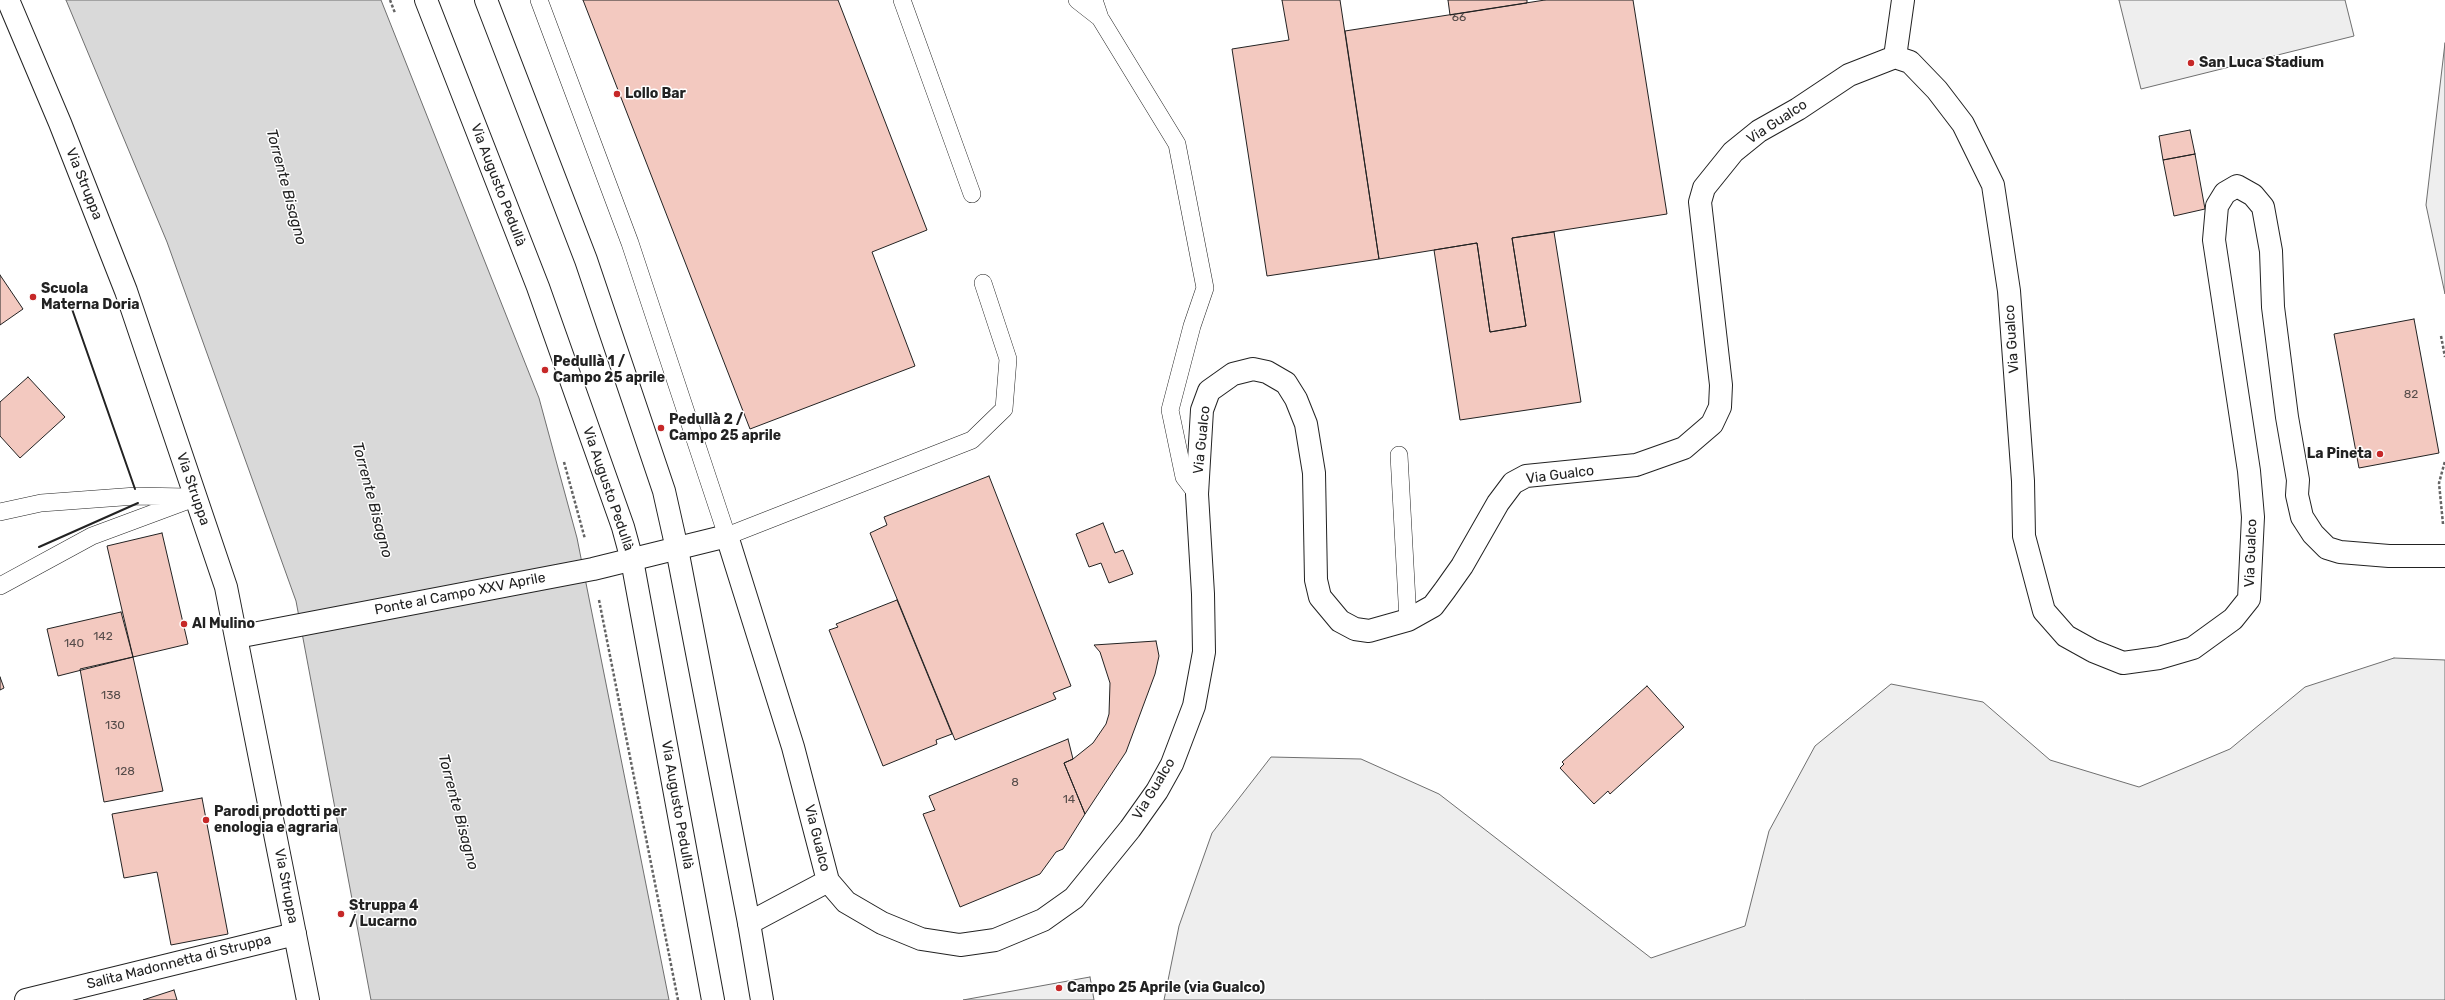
<!DOCTYPE html>
<meta charset="utf-8">
<style>
body{margin:0}
canvas{display:block;background:#fff}
</style>
<canvas width="2445" height="1000"></canvas>
<script>
const ctx = document.querySelector('canvas').getContext('2d');
ctx.lineJoin = 'round';
function fill(path, color) {
  ctx.fillStyle = color;
  ctx.fill(path, 'evenodd');
}
function toPath(rows) {
  const path = new Path2D();
  for (const r of rows) {
    path.moveTo(r[0], r[1]);
    for (let i = 2; i < r.length; i += 2) path.lineTo(r[i], r[i + 1]);
  }
  return path;
}
function strokePath(path, color, width, dash) {
  ctx.strokeStyle = color;
  ctx.lineWidth = width;
  ctx.lineCap = dash ? 'butt' : 'round';
  ctx.setLineDash(dash || []);
  ctx.stroke(path);
}
function write(font, color, halo, rows, align = 'center') {
  ctx.font = font + ' Rubik,sans-serif';
  ctx.lineWidth = 3;
  ctx.setLineDash([]);
  ctx.textBaseline = 'middle';
  ctx.strokeStyle = halo;
  ctx.fillStyle = color;
  for (const [text, x, y, turn = 0] of rows) {
    ctx.save();
    ctx.translate(x, y);
    ctx.rotate((+turn || 0) * Math.PI / 180);
    ctx.textAlign = isNaN(turn) ? turn : align;
    if (halo) ctx.strokeText(text, 0, 0);
    ctx.fillText(text, 0, 0);
    ctx.restore();
  }
}
const green = toPath([
 [2119,0,2345,0,2354,36,2141,89,2119,0],
 [2445,43,2445,294,2426,205,2445,43],
 [2394,658,2445,660,2445,1000,1164,1000,1179,926,1212,833,1271,757,1361,759,1439,794,1651,958,1745,926,1769,831,1815,746,1891,684,1983,702,2050,760,2139,787,2230,749,2305,687,2394,658],
 [1090,977,1094,1000,963,1000,1090,977]
]);
const water = toPath([
 [66,0,381,0,539,398,577,538,669,1000,371,1000,296,601,167,242,66,0]
]);
const building = toPath([
 [583,0,838,0,927,230,872,252,915,366,750,429,583,0],
 [1282,0,1340,0,1379,259,1267,276,1232,49,1289,40,1282,0],
 [1448,0,1527,0,1527,3,1450,15,1448,0],
 [1545,0,1633,0,1667,214,1512,238,1526,326,1490,332,1477,243,1379,259,1345,31,1545,0],
 [2190,130,2195,154,2163,160,2159,136,2190,130],
 [2195,154,2205,209,2174,216,2163,160,2195,154],
 [1554,232,1581,402,1460,420,1434,250,1477,243,1490,332,1526,326,1512,238,1554,232],
 [0,275,23,309,0,325,0,275],
 [2414,319,2439,453,2359,468,2334,334,2414,319],
 [28,377,65,417,20,458,0,436,0,402,28,377],
 [989,476,1071,686,1053,693,1056,699,955,740,870,533,887,525,884,517,989,476],
 [1103,523,1115,553,1123,550,1133,574,1109,583,1101,563,1089,567,1076,534,1103,523],
 [162,533,188,644,133,657,107,546,162,533],
 [897,600,952,734,936,740,937,744,883,766,829,630,838,627,836,624,897,600],
 [121,612,133,657,58,676,47,629,121,612],
 [1156,641,1159,656,1155,674,1126,752,1085,814,1064,763,1073,759,1093,743,1106,724,1109,714,1110,683,1100,652,1094,645,1156,641],
 [133,657,163,791,104,802,80,669,133,657],
 [0,677,4,688,0,690,0,677],
 [1647,686,1684,727,1610,794,1608,791,1594,804,1560,768,1564,764,1562,762,1647,686],
 [1068,739,1073,759,1064,763,1085,814,1063,849,1056,852,1040,874,960,907,923,814,935,810,929,796,1068,739],
 [202,798,228,934,171,945,157,872,124,878,112,814,202,798],
 [174,990,177,1000,143,1000,174,990]
]);
const path = toPath([
 [390,0,395,13],
 [2441,336,2445,357],
 [564,462,585,539],
 [2443,524,2439,483,2445,461],
 [599,600,678,1000]
]);
const lane = toPath([
 [539,0,630,243,727,536,972,440,1004,409,1008,359,983,283],
 [902,0,972,194],
 [1077,0,1100,18],
 [1094,0,1100,18,1177,144,1205,288,1192,326,1170,410,1184,477,1197,494],
 [1399,455,1408,620],
 [0,512,41,503,136,496,187,497],
 [0,586,92,536,197,497]
]);
const street = toPath([
 [1895,57,1903,0],
 [237,637,593,569,727,536,793,747,828,881,846,902,882,923,921,939,960,945,995,940,1043,920,1074,898,1130,829,1157,791,1172,764,1194,706,1204,652,1203,594,1197,494,1202,410,1209,391,1233,374,1253,369,1267,372,1286,383,1296,399,1306,424,1314,473,1316,580,1320,597,1340,621,1355,629,1369,631,1408,620,1433,606,1445,590,1462,566,1498,503,1513,483,1526,476,1636,465,1684,448,1712,424,1720,407,1721,385,1700,202,1704,188,1733,152,1759,131,1798,109,1849,75,1895,57,1910,62,1937,90,1963,124,1993,185,2009,291,2023,481,2024,536,2044,611,2066,636,2093,651,2123,663,2159,658,2193,648,2233,619,2249,599,2253,517,2249,471,2214,240,2217,206,2225,193,2237,186,2253,195,2263,207,2271,251,2273,307,2287,417,2298,480,2297,495,2302,517,2313,534,2327,548,2340,552,2389,556,2445,556],
 [749,923,828,881],
 [26,1000,295,934]
]);
const secondary = toPath([
 [8,0,60,123,126,291,226,587,308,1000]
]);
const primary = toPath([
 [426,0,538,287,623,527,632,560,713,1000],
 [486,0,586,260,664,491,677,549,749,923,762,1000]
]);
const wall = toPath([
 [72,309,135,489],
 [39,547,138,503]
]);
const markers = [
 [2191,63,4,"#c62828"],
 [617,94,4,"#c62828"],
 [33,297,4,"#c62828"],
 [545,370,4,"#c62828"],
 [661,428,4,"#c62828"],
 [2380,454,4,"#c62828"],
 [184,624,4,"#c62828"],
 [206,820,4,"#c62828"],
 [341,914,4,"#c62828"],
 [1059,988,4,"#c62828"]
];
const numberNames = [
 ["66",1459,18],
 ["82",2411,395],
 ["142",103,637],
 ["140",74,644],
 ["138",111,696],
 ["130",115,726],
 ["128",125,772],
 ["8",1015,783],
 ["14",1069,800]
];
const poiNames = [
 ["San Luca Stadium",2199,63],
 ["Lollo Bar",625,94],
 ["Scuola",41,289],
 ["Materna Doria",41,305],
 ["Pedullà 1 /",553,362],
 ["Campo 25 aprile",553,378],
 ["Pedullà 2 /",669,420],
 ["Campo 25 aprile",669,436],
 ["La Pineta",2372,454,"right"],
 ["Al Mulino",192,624],
 ["Parodi prodotti per",214,812],
 ["enologia e agraria",214,828],
 ["Struppa 4",349,906],
 ["/ Lucarno",349,922],
 ["Campo 25 Aprile (via Gualco)",1067,988]
];
const streetNames = [
 ["Via Gualco",1777,122,-33],
 ["Via Struppa",84,184,68],
 ["Via Augusto Pedullà",498,185,69],
 ["Via Gualco",2012,339,-94],
 ["Via Gualco",1202,440,-84],
 ["Via Gualco",1560,475,-7],
 ["Via Struppa",193,489,71],
 ["Via Augusto Pedullà",608,489,71],
 ["Via Gualco",2251,553,-88],
 ["Ponte al Campo XXV Aprile",460,594,-11],
 ["Via Gualco",1154,789,-59],
 ["Via Augusto Pedullà",677,805,80],
 ["Via Gualco",817,838,76],
 ["Via Struppa",286,886,79],
 ["Salita Madonnetta di Struppa",179,962,-14]
];
const waterNames = [
 ["Torrente Bisagno",286,187,75],
 ["Torrente Bisagno",372,500,75],
 ["Torrente Bisagno",458,812,75]
];
fill(green, '#eee');
strokePath(green, '#6f6f6f', 1);
fill(water, '#d9d9d9');
strokePath(water, '#6f6f6f', 1);
fill(building, '#f3c9c0');
strokePath(building, '#222', 1);
strokePath(lane, '#222', 18);
strokePath(street, '#222', 24);
strokePath(secondary, '#222', 24);
strokePath(primary, '#222', 24);
strokePath(path, '#646464', 2.5, [3, 2]);
strokePath(lane, '#fff', 17);
strokePath(street, '#fff', 22);
strokePath(secondary, '#fff', 22);
strokePath(primary, '#fff', 22);
strokePath(wall, '#222', 2);
for (const [x, y, r, color] of markers) {
  const dot = new Path2D();
  dot.arc(x, y, r, 0, 2 * Math.PI);
  ctx.fillStyle = color;
  ctx.fill(dot);
  strokePath(dot, '#fff', 1.5);
}
write('12px', '#564c4a', null, numberNames);
write('bold 14px', '#222', '#fff', poiNames, 'left');
write('14px', '#222', '#fff', streetNames);
write('italic 15px', '#222', '#fff', waterNames);
</script>
